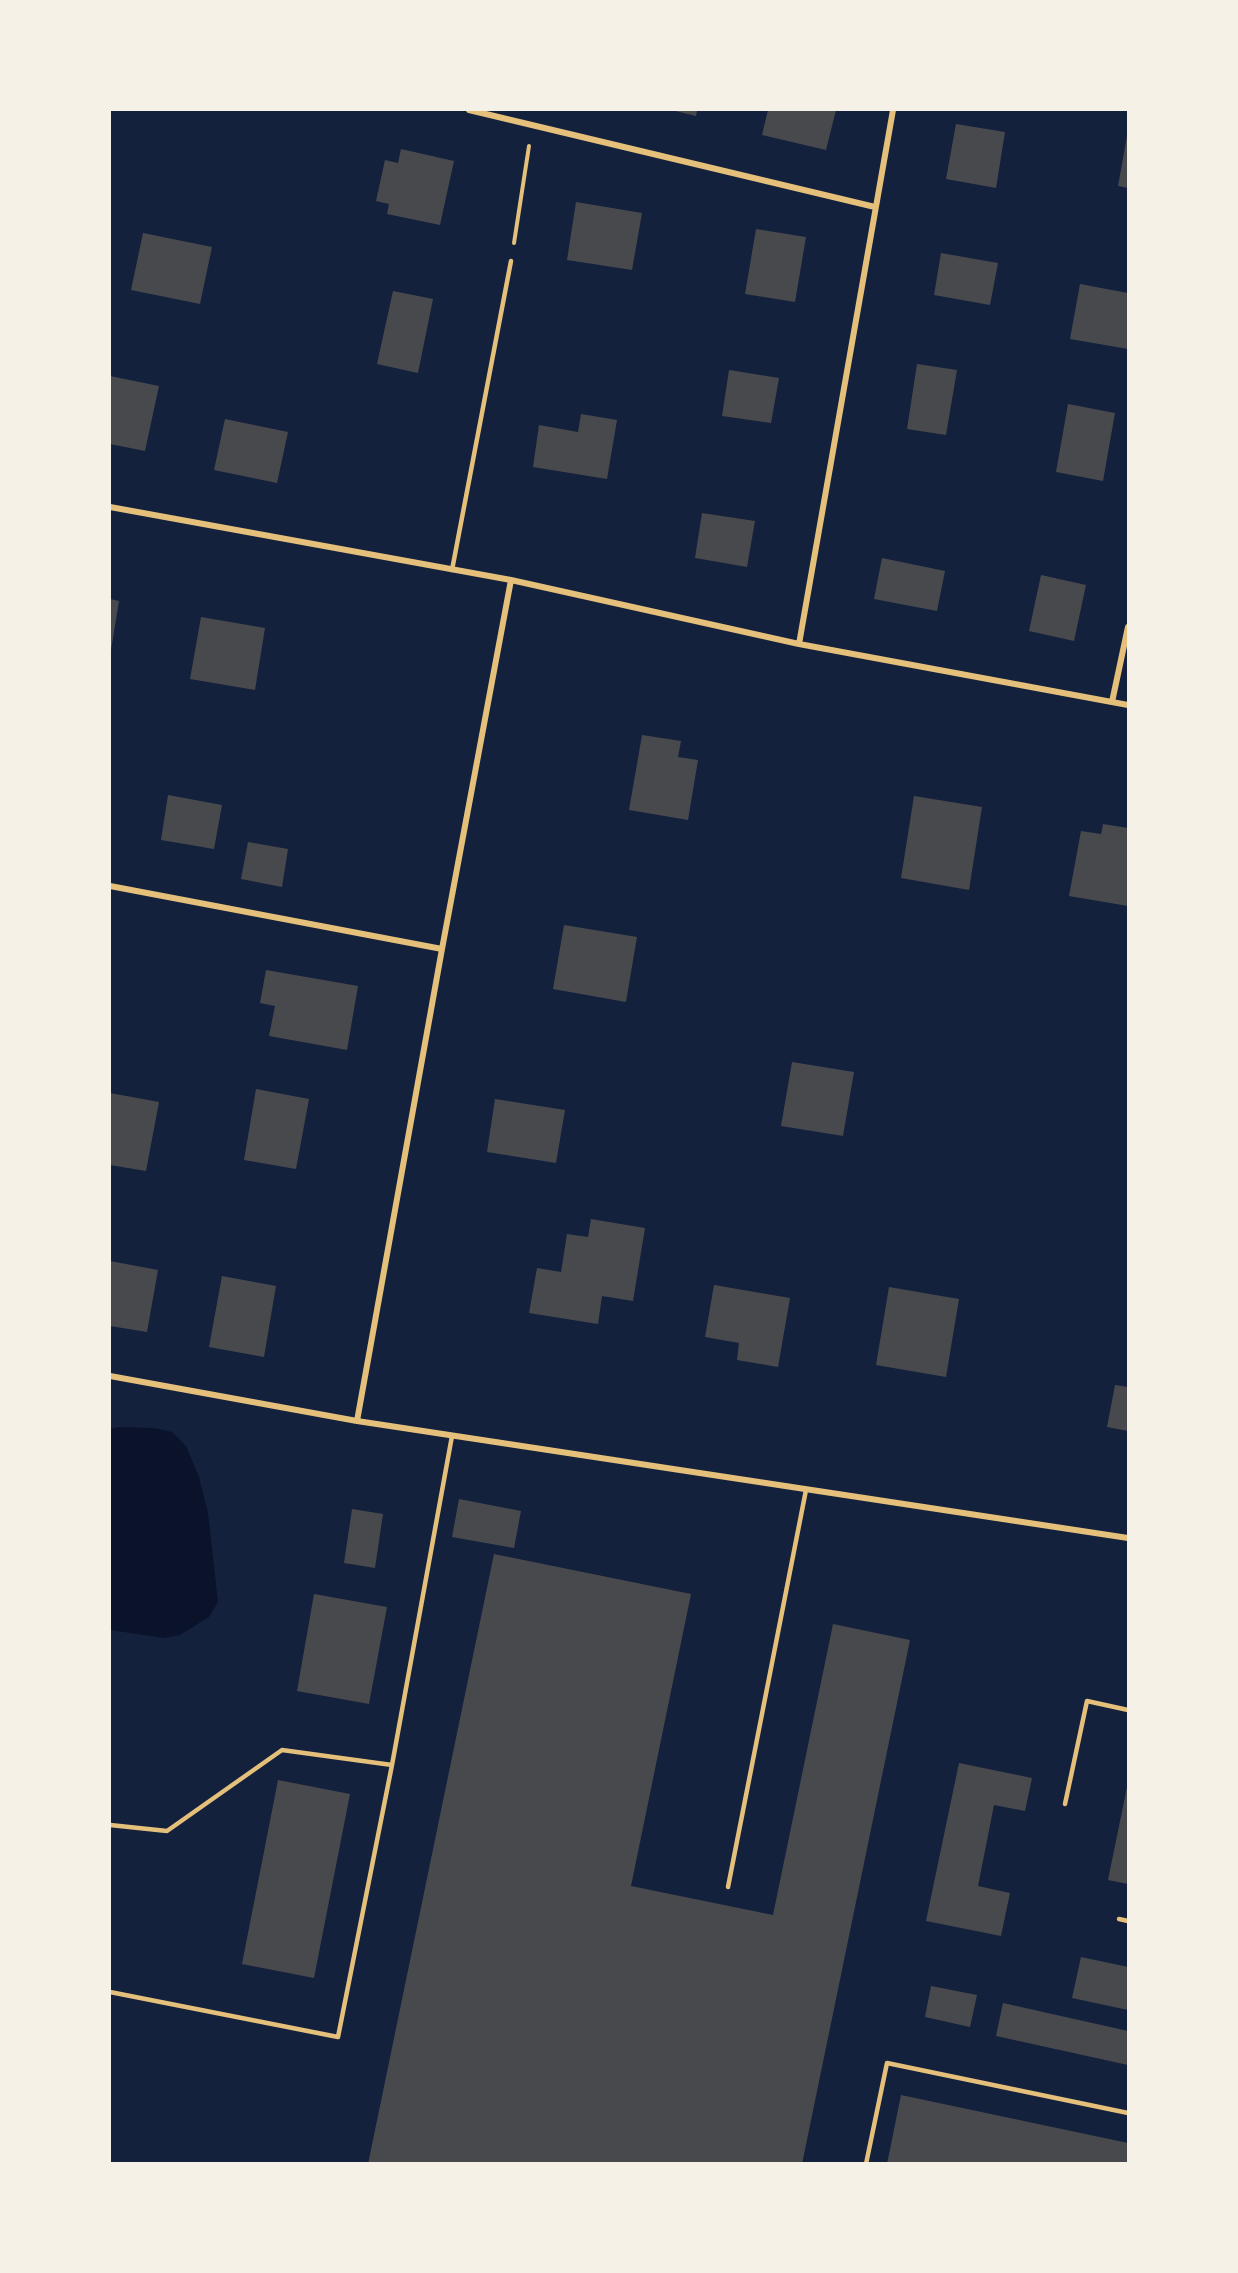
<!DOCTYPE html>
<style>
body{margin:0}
#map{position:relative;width:1238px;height:2273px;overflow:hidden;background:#14213d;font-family:"Alegreya Sans",sans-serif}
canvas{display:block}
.frame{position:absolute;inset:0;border:111px solid #f6f1e7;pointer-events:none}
</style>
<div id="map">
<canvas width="1238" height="2273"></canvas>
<div class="frame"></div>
</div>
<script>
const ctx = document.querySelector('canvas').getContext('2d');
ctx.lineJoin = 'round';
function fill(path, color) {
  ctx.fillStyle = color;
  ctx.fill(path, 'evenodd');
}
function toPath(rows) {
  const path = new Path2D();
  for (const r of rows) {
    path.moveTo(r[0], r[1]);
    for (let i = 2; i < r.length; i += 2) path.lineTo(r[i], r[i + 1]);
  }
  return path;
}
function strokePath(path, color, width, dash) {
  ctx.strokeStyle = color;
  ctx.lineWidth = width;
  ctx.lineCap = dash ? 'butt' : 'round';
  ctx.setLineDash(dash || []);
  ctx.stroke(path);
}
const water = toPath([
 [119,1427,154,1428,172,1432,186,1446,199,1477,208,1513,218,1602,209,1617,180,1635,164,1638,110,1630,110,1429]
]);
const building = toPath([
 [671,110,697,110,696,116],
 [768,110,836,110,826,150,762,135],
 [956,124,1005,132,996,188,946,179],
 [1127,136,1128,136,1128,188,1118,186],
 [401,149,454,161,440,225,387,214,389,204,376,201,385,160,398,163],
 [576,202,642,213,632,270,567,260],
 [756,229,806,237,795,302,745,294],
 [143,233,212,247,200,304,131,290],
 [941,253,998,263,990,305,934,295],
 [1080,284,1128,293,1128,349,1070,339],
 [393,291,433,299,418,373,377,364],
 [917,364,957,370,946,435,907,429],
 [729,370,779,378,771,423,722,416],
 [110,376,159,386,145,451,110,444],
 [1068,404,1115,413,1103,481,1056,472],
 [581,414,617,420,607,479,533,467,539,425,578,432],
 [225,419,288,432,277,483,214,470],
 [702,513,755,521,747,567,695,558],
 [882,558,945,571,937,611,874,599],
 [1041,575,1086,585,1074,641,1029,631],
 [110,599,119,601,111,650,110,650],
 [201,617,265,628,255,690,190,679],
 [642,735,681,741,678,757,698,760,688,820,629,810],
 [168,795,222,805,214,849,161,840],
 [914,796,982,807,969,890,901,878],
 [1103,824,1128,828,1128,906,1069,896,1081,831,1101,834],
 [248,842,288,849,282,887,241,879],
 [564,925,637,937,626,1002,553,989],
 [266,970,358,986,347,1050,269,1036,275,1006,260,1003],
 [792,1062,854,1072,843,1136,781,1126],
 [256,1089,309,1099,296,1169,244,1160],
 [110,1093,159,1102,146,1171,110,1165],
 [495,1099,565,1110,556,1163,487,1152],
 [591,1219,645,1228,633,1301,602,1296,598,1324,529,1313,537,1268,561,1272,567,1234,588,1237],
 [110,1261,158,1270,147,1332,110,1326],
 [222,1276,276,1286,264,1357,209,1347],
 [714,1285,790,1298,778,1367,737,1360,739,1343,705,1337],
 [889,1287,959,1299,946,1377,876,1365],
 [1115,1385,1128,1387,1128,1431,1107,1427],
 [459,1499,521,1511,514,1548,452,1537],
 [352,1509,383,1514,375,1568,344,1563],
 [494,1554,691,1594,631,1886,773,1915,833,1624,910,1640,802,2164,368,2164],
 [314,1594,387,1607,369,1704,297,1691],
 [959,1763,1032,1778,1025,1811,994,1805,978,1886,1010,1893,1001,1936,926,1921],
 [278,1780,350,1794,314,1978,242,1964],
 [1127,1787,1128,1787,1128,1884,1108,1880],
 [1081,1957,1128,1967,1128,2010,1072,1998],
 [931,1986,977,1995,970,2027,925,2017],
 [1003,2003,1128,2031,1128,2065,996,2036],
 [901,2095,1128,2143,1128,2164,887,2164]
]);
const path = toPath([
 [514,243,529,146]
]);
const service = toPath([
 [452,570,511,261],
 [1065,1804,1087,1701,1128,1710],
 [110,1825,167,1831,282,1750,392,1765,452,1436],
 [728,1887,806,1490],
 [1119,1919,1128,1921],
 [110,1992,338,2037,392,1765],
 [866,2164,887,2063,1128,2113]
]);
const minor = toPath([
 [469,110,875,207],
 [110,507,511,580,799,644,1128,705],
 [799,644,893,110],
 [1112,702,1128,627],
 [110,886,442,949],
 [110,1376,357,1421,1128,1538],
 [357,1421,442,949,511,580]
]);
fill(water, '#0b132b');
fill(building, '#48494c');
strokePath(path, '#e5c07b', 4);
strokePath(service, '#e5c07b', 4.5);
strokePath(minor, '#e5c07b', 6);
</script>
